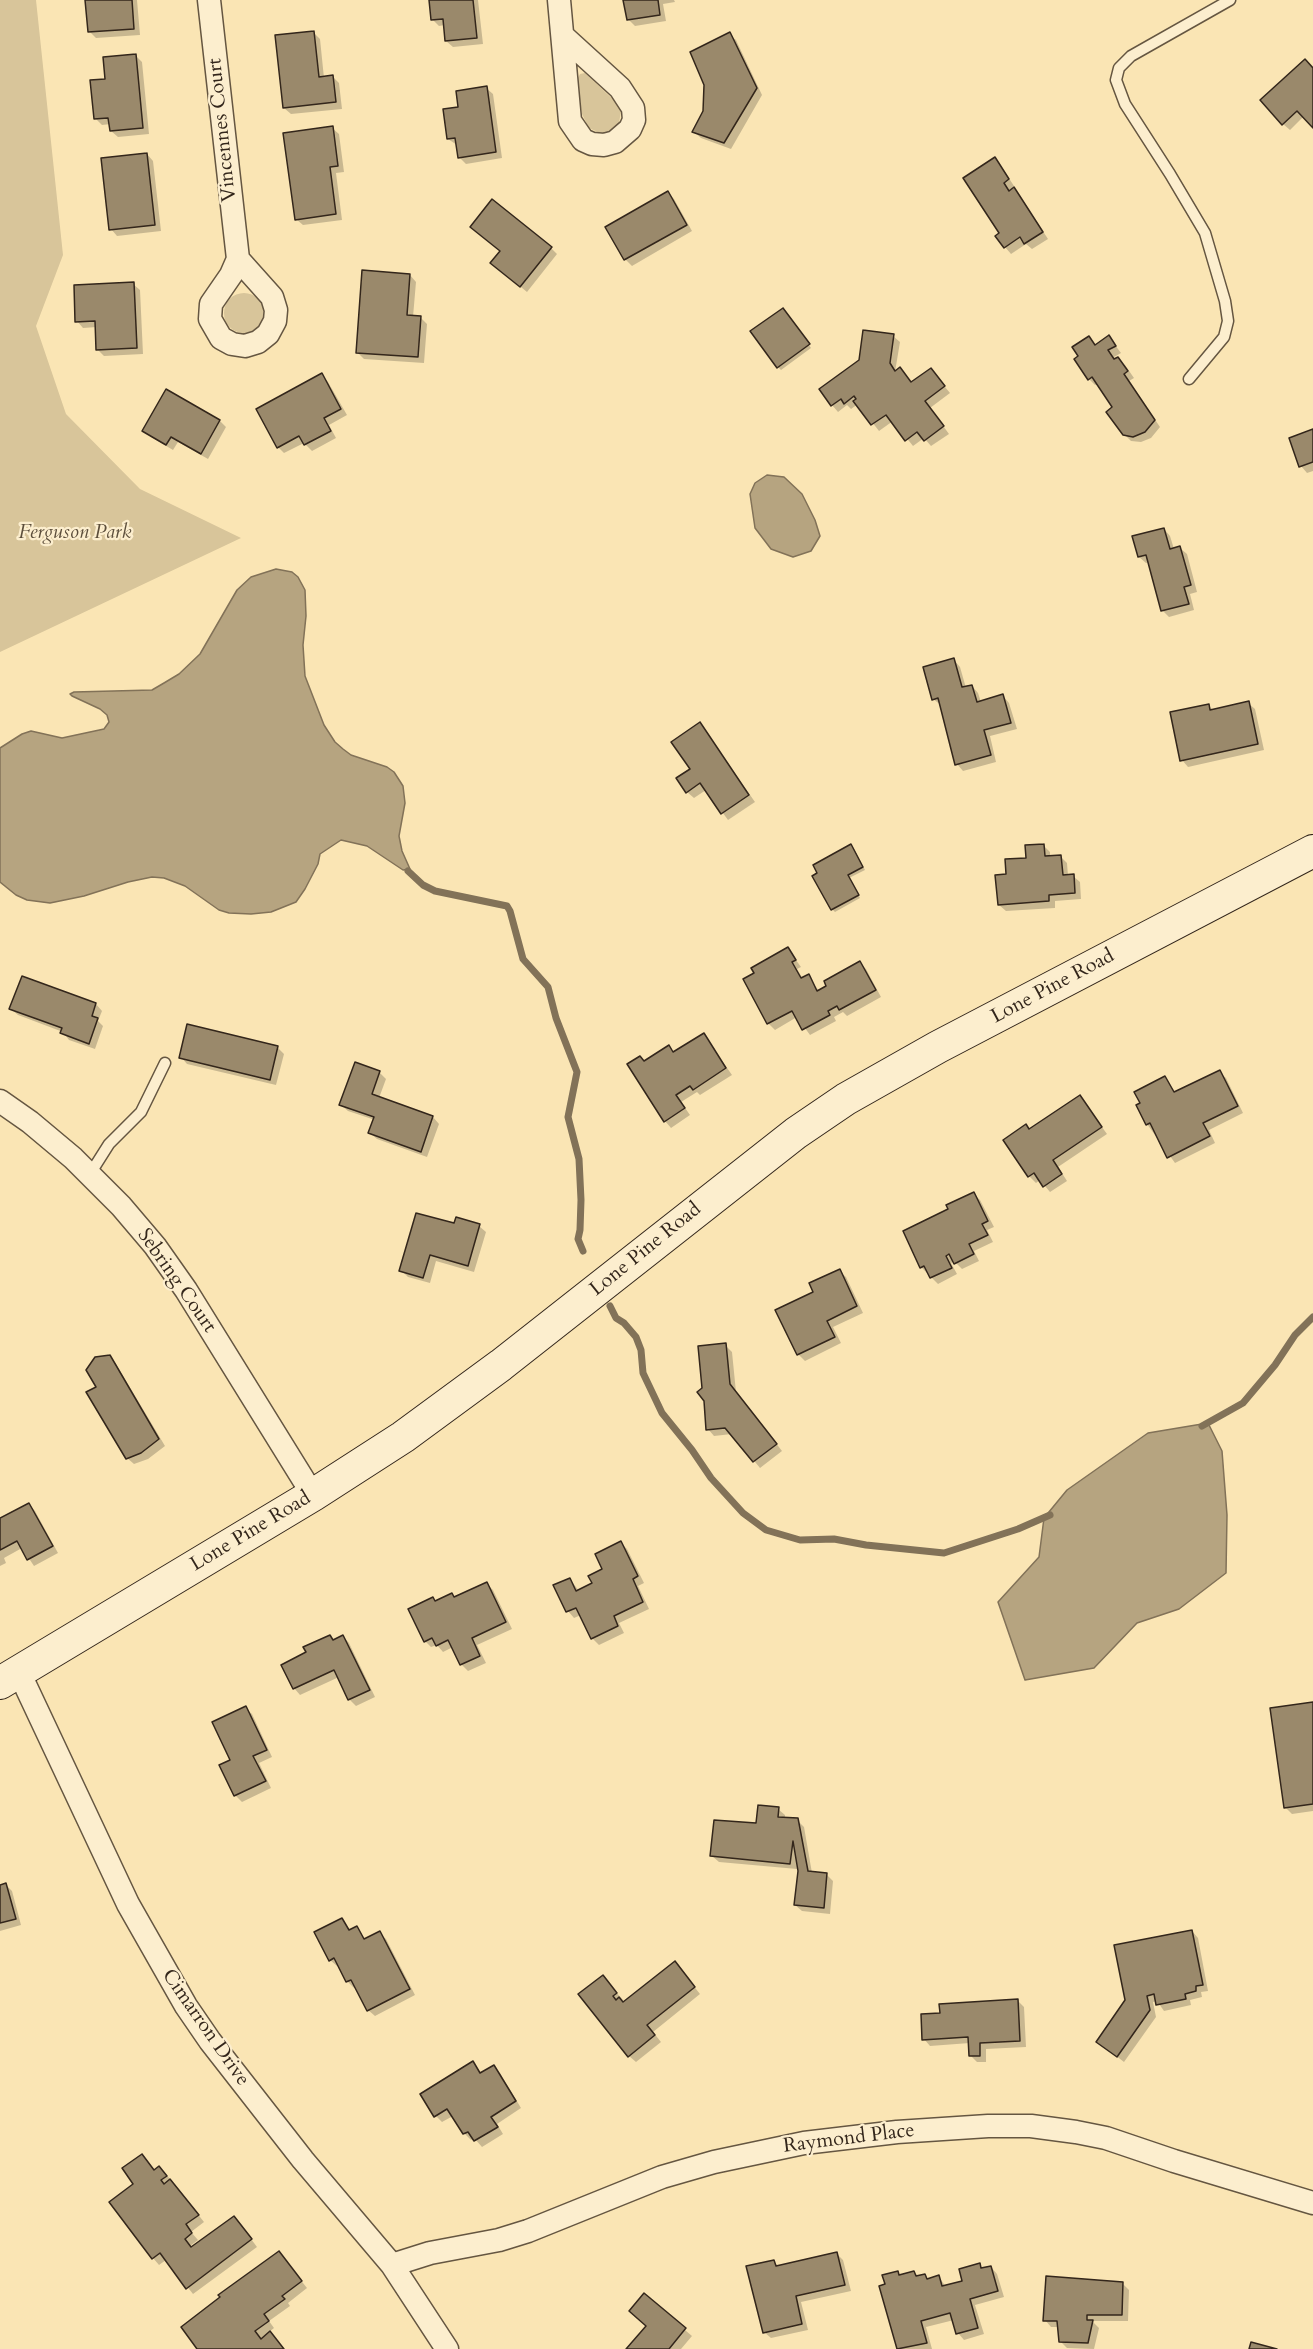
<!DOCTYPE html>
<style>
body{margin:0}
canvas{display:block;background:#fae5b4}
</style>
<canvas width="1313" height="2349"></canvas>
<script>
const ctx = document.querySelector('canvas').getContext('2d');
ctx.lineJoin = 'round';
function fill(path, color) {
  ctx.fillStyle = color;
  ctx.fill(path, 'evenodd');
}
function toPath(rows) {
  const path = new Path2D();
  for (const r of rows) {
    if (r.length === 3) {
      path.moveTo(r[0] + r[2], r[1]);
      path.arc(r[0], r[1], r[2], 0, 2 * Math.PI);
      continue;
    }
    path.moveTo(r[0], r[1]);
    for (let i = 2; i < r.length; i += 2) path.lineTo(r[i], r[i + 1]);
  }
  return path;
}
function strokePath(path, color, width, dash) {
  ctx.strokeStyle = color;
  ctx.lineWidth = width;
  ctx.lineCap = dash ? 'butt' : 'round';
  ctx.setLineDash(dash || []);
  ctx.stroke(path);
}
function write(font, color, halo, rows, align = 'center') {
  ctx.font = font + ' Cardo,serif';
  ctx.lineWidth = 4.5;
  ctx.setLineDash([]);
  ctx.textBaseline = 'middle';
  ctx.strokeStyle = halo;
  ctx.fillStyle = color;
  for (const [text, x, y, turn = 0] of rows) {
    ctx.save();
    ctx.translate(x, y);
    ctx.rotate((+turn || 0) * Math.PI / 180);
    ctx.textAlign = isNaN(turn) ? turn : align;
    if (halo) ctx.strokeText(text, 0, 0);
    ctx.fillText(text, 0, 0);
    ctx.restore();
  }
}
const green = toPath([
 [0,0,36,0,63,255,36,326,66,414,140,489,241,538,0,652],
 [585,73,619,105,621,111,619,123,606,133,600,133,589,128,582,114,577,80,580,74],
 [244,313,20]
]);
const water = toPath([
 [767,475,784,477,802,494,815,520,820,536,811,551,793,557,771,549,755,528,750,494,755,483,767,475],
 [276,569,292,572,298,577,305,590,306,616,303,645,305,676,324,725,335,742,343,749,351,755,387,767,394,772,403,786,405,803,399,836,402,851,410,869,403,870,367,846,341,840,320,854,318,864,305,889,296,902,271,912,251,914,229,913,219,910,185,886,164,878,152,877,128,882,84,896,50,903,27,900,16,895,0,882,0,748,22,734,31,731,62,738,104,729,109,722,107,715,100,709,72,696,70,694,74,692,152,690,164,683,179,674,200,654,237,590,251,577,276,569],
 [1208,1423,1222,1451,1227,1515,1226,1573,1179,1609,1137,1623,1094,1668,1025,1680,998,1602,1039,1557,1044,1518,1067,1490,1148,1433,1208,1423]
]);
const shadow = toPath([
 [87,0,137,0,140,35,96,38,89,31],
 [430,0,478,0,483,44,453,47,446,41,445,25,439,26,432,19],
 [625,0,674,0,675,2,663,4,666,21,635,26,628,19],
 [313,32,320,39,324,78,333,77,339,83,342,109,291,114,284,108],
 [729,34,736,40,762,95,731,149,701,138,694,132,705,111],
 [135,55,142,62,149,134,118,137,111,131,111,124,102,125,96,119,107,80],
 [1313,69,1313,126,1304,116,1290,130,1283,124],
 [486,88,493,94,502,158,466,164,459,157,457,145,448,139,460,109],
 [332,128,339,134,344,172,336,173,342,220,303,225,296,219],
 [147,154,153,161,161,231,117,236,111,229],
 [995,159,1001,166,1014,186,1012,188,1020,196,1048,239,1032,249,1026,244,1011,254,1005,247,1001,234],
 [668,192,674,199,692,231,632,266,625,259],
 [551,248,557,254,527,292,499,269,501,251],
 [410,275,416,282,413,317,420,317,427,324,424,363,364,359,357,352],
 [133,284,140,290,143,354,104,356,98,350,97,327,83,328,77,321],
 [786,312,811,348,781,370,778,367],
 [893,336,900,342,895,372,900,369,912,383,931,370,950,393,930,408,949,434,931,446,924,438,913,446,893,421,879,431,858,404,851,409,847,405,838,412,832,405],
 [1109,337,1121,353,1114,357,1115,360,1118,359,1125,365,1134,378,1129,381,1160,427,1151,438,1141,442,1131,441,1124,434,1114,408,1098,384,1095,385,1089,379,1080,356,1089,338,1096,346],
 [322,375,328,382,347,415,329,425,336,438,312,451,304,443,284,453,278,447],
 [167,391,220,421,226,427,208,459,178,442,173,450,151,437,144,431],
 [1313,431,1313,471,1307,473,1301,466],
 [1164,529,1170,536,1174,549,1180,548,1187,554,1197,592,1190,594,1194,610,1169,617,1162,610,1149,562,1146,563,1139,557],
 [954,660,960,667,966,688,972,686,978,693,981,702,1003,696,1009,703,1017,729,990,736,996,762,963,771,957,764,941,705,933,699],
 [1248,703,1255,709,1264,750,1188,767,1182,760,1208,705,1214,711],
 [700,724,755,802,728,820,706,790,694,798,687,792],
 [1043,845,1050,852,1050,857,1060,856,1067,863,1068,876,1073,876,1080,882,1081,899,1055,901,1055,908,1006,911,999,905,1007,875],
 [854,849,865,870,849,878,860,898,835,912,832,909],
 [788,949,801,967,797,969,803,979,808,976,819,991,860,963,866,969,881,997,847,1016,843,1012,834,1017,836,1021,810,1035,797,1017,775,1030,768,1023],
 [96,1004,102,1011,98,1021,103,1026,95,1049,69,1040,63,1032,18,1015,11,1009],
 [704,1035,732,1075,700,1095,697,1092,681,1102,690,1115,671,1128,665,1121,645,1062,669,1047,675,1053],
 [277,1047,284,1054,276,1085,187,1064,181,1057],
 [379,1072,386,1079,379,1098,433,1117,439,1124,427,1157,377,1139,370,1133,375,1120,348,1111,341,1105],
 [1219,1072,1226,1078,1243,1113,1209,1130,1215,1143,1175,1163,1147,1124,1165,1078,1176,1093],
 [1080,1097,1107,1134,1058,1167,1067,1181,1050,1192,1040,1180,1036,1183,1029,1176,1005,1140,1030,1131],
 [974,1194,980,1200,994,1227,987,1230,993,1242,974,1251,979,1261,962,1269,954,1261,951,1263,957,1274,938,1284,921,1267,950,1210],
 [455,1225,479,1226,486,1232,474,1272,436,1261,430,1283,408,1277,401,1270],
 [839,1271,846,1277,863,1313,833,1327,841,1343,805,1361,798,1354,815,1293],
 [725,1345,732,1352,736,1392,782,1451,760,1468,732,1434,714,1436,708,1429,704,1388],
 [109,1357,116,1364,165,1446,148,1459,134,1464,127,1458,98,1387],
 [29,1504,35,1511,58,1553,34,1566,22,1548,4,1558,6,1563,0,1566,0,1520],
 [621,1543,627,1549,644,1583,638,1586,649,1609,619,1623,624,1633,599,1645,592,1638,581,1615,574,1618,568,1611,570,1579,579,1591,594,1584],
 [487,1584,493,1590,512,1629,477,1645,486,1663,468,1671,461,1664,453,1647,443,1652,437,1645,431,1647,425,1641,432,1598,436,1602,452,1595,456,1598],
 [330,1636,334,1641,343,1636,349,1643,375,1697,356,1706,349,1699,339,1677,300,1695,294,1688,308,1653],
 [1313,1703,1313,1811,1292,1814,1285,1807],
 [245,1708,252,1714,272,1757,259,1763,271,1788,242,1802,235,1795,221,1766,232,1760],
 [778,1809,785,1815,785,1819,797,1820,804,1827,812,1873,827,1875,833,1881,830,1914,802,1911,795,1905,800,1870,797,1862,797,1869,719,1862,712,1856],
 [6,1885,12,1891,21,1925,0,1931,0,1886],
 [342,1920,351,1931,357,1928,366,1940,379,1933,386,1939,415,1995,375,2016,368,2010,356,1987,354,1988,348,1982,339,1965,337,1966,330,1960],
 [1192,1931,1198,1938,1208,1991,1201,1992,1202,1997,1190,2000,1191,2005,1164,2011,1157,2001,1153,2002,1156,2017,1124,2062,1098,2042],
 [681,1970,700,1994,653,2032,661,2042,636,2062,629,2056,603,1977,623,2000,621,2001,623,2004],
 [1017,2000,1024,2007,1026,2047,986,2049,986,2062,977,2062,971,2056,970,2043,930,2046,924,2039,941,2014],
 [473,2063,482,2074,493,2067,500,2073,521,2108,497,2124,503,2134,482,2147,474,2138,471,2140,464,2133,453,2116,442,2122,436,2116],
 [155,2171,166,2174,204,2222,191,2232,198,2240,190,2246,192,2248,240,2224,257,2247,193,2294,166,2260,159,2265,153,2258],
 [279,2253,307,2288,288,2303,290,2306,269,2321,274,2328,269,2332,284,2349,199,2349],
 [837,2254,843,2260,851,2291,801,2302,808,2330,771,2338,764,2332,774,2262,779,2267],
 [979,2265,983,2269,991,2267,997,2274,1004,2297,975,2305,984,2334,964,2340,958,2333,954,2320,926,2327,932,2349,899,2349,880,2287,887,2285,898,2272,901,2276,914,2272,919,2277,925,2275,929,2280,939,2277,946,2287,964,2282],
 [1122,2283,1129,2290,1128,2321,1092,2321,1099,2328,1094,2349,1067,2348,1061,2342,1059,2327,1051,2327,1045,2320],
 [644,2295,692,2336,681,2349,628,2349,647,2326]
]);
const stream = toPath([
 [408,871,423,885,435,891,507,906,510,911,523,959,548,987,556,1018,577,1072,568,1117,579,1159,581,1200,580,1230,578,1239,583,1251],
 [610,1306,616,1318,624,1323,636,1337,641,1350,643,1373,662,1413,692,1450,711,1478,743,1513,766,1530,800,1540,834,1539,866,1545,944,1553,1018,1529,1050,1515],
 [1202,1426,1243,1403,1275,1365,1295,1335,1313,1317]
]);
const building = toPath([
 [85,0,132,0,134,29,88,32,85,0],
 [429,0,473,0,477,38,445,41,443,19,431,20,429,0],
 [623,0,658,0,660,15,627,20,623,0],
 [314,31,319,77,333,75,336,102,283,108,275,35,314,31],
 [730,32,757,88,724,143,692,132,703,111,704,85,690,52,730,32],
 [136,54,143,128,110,131,108,118,94,119,90,80,105,79,103,57,136,54],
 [1305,59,1313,68,1313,128,1297,111,1282,125,1260,100,1305,59],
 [487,86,496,152,458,158,455,138,447,139,443,109,458,107,456,91,487,86],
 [333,126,338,166,330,167,336,214,295,220,283,133,333,126],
 [147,153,155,225,109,230,101,158,147,153],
 [995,157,1009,179,1004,183,1009,191,1014,187,1043,232,1024,244,1020,237,1004,248,995,236,999,233,963,178,995,157],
 [668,191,687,225,624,260,605,227,668,191],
 [492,199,552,247,520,287,490,263,500,251,470,227,492,199],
 [362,270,410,274,407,315,421,316,418,357,356,353,362,270],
 [134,282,137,348,96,350,95,321,75,322,74,285,134,282],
 [783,308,810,344,777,368,750,331,783,308],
 [863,330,894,334,890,363,895,371,900,367,911,382,931,368,945,386,925,401,944,426,924,441,917,432,905,441,886,415,871,425,853,401,856,399,854,396,844,404,841,399,831,406,819,389,859,360,863,330],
 [1109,335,1116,346,1108,350,1114,359,1118,357,1128,371,1124,374,1155,420,1145,432,1133,437,1123,435,1106,412,1112,407,1092,377,1088,380,1074,359,1078,356,1072,347,1089,336,1095,345,1109,335],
 [322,373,341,409,324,418,331,431,304,445,299,436,277,448,256,409,322,373],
 [166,389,220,420,201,454,171,437,166,445,142,431,166,389],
 [1313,429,1313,462,1299,467,1289,438,1313,429],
 [1164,528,1170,549,1180,546,1191,585,1184,587,1189,604,1161,611,1146,555,1138,557,1132,536,1164,528],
 [954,658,962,687,972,685,977,702,1003,694,1011,723,984,730,991,755,955,765,938,698,932,700,923,667,954,658],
 [1249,701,1258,744,1180,761,1170,712,1209,704,1210,710,1249,701],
 [700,722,749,795,721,814,700,783,686,793,676,778,690,769,671,742,700,722],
 [851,844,863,867,848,875,859,895,831,910,812,876,817,873,813,865,851,844],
 [1044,844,1045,856,1061,855,1063,875,1074,874,1075,893,1049,895,1049,901,998,905,995,875,1006,874,1005,859,1026,858,1025,845,1044,844],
 [788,947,796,960,792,962,801,978,809,974,817,991,826,986,824,981,860,961,876,990,839,1010,837,1006,828,1011,830,1015,802,1030,792,1011,767,1024,743,979,754,973,751,968,788,947],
 [22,976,96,1003,92,1016,98,1018,89,1044,60,1033,62,1028,9,1009,22,976],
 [187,1024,278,1046,270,1080,179,1058,187,1024],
 [704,1033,726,1068,693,1090,690,1086,676,1095,685,1108,664,1122,627,1064,640,1056,644,1061,669,1045,673,1052,704,1033],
 [355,1062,380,1071,372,1094,433,1116,421,1152,368,1133,374,1117,339,1105,355,1062],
 [1220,1070,1238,1106,1203,1123,1210,1136,1167,1158,1150,1123,1146,1125,1136,1105,1140,1103,1134,1092,1165,1076,1174,1092,1220,1070],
 [1080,1095,1102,1127,1053,1160,1062,1174,1043,1187,1034,1173,1028,1177,1003,1140,1026,1124,1029,1129,1080,1095],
 [974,1192,988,1221,982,1224,988,1235,969,1244,974,1254,954,1264,949,1254,946,1256,952,1268,930,1278,924,1266,920,1268,903,1231,948,1209,946,1205,974,1192],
 [416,1213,454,1223,456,1217,480,1224,468,1266,430,1255,423,1278,399,1271,416,1213],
 [840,1269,857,1306,827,1321,835,1337,797,1355,775,1310,813,1292,809,1283,840,1269],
 [726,1343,730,1384,777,1444,753,1462,725,1428,706,1430,704,1401,697,1392,702,1388,698,1346,726,1343],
 [110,1355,159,1439,141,1453,126,1459,86,1392,96,1387,86,1370,95,1357,110,1355],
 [29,1503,53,1546,27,1560,17,1541,0,1550,0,1518,29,1503],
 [621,1541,638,1576,633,1579,643,1602,614,1616,618,1626,591,1639,576,1608,566,1612,553,1585,570,1578,576,1591,592,1583,588,1576,602,1569,595,1554,621,1541],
 [487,1582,506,1622,472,1638,480,1656,460,1665,448,1640,436,1646,432,1638,424,1642,408,1609,433,1597,435,1601,452,1593,454,1597,487,1582],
 [330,1635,333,1640,343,1635,370,1690,348,1700,334,1670,293,1689,281,1665,306,1652,303,1647,330,1635],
 [1313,1702,1313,1804,1284,1808,1270,1708,1313,1702],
 [246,1706,267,1750,253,1756,266,1781,234,1796,219,1765,230,1760,212,1722,246,1706],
 [758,1805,779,1807,778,1817,798,1818,808,1871,827,1873,824,1908,794,1905,798,1871,793,1841,790,1864,710,1856,714,1820,756,1823,758,1805],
 [6,1883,16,1919,0,1923,0,1885,6,1883],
 [342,1918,349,1930,357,1926,364,1939,380,1931,410,1989,367,2011,351,1980,346,1982,334,1958,329,1961,314,1932,342,1918],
 [1192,1930,1203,1985,1196,1986,1196,1991,1185,1994,1186,1999,1156,2005,1154,1994,1147,1996,1150,2010,1117,2057,1096,2042,1125,2000,1114,1945,1192,1930],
 [675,1961,695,1987,647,2025,655,2035,628,2057,578,1994,603,1975,617,1993,613,1996,616,2000,619,1997,623,2002,675,1961],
 [1018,1999,1020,2041,980,2043,980,2056,969,2056,968,2037,922,2040,921,2014,940,2013,939,2004,1018,1999],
 [473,2061,480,2073,494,2065,516,2101,491,2117,498,2127,474,2141,468,2132,463,2134,447,2109,434,2117,420,2094,473,2061],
 [142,2154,154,2170,159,2166,167,2176,161,2180,164,2184,170,2179,199,2215,186,2224,192,2233,185,2239,191,2247,234,2216,252,2239,186,2289,160,2253,152,2259,109,2202,133,2184,122,2168,142,2154],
 [279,2251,302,2281,282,2296,285,2299,264,2314,269,2321,255,2331,261,2339,270,2331,284,2349,197,2349,181,2327,220,2297,218,2295,279,2251],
 [837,2252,845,2285,796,2296,802,2324,763,2333,746,2266,774,2260,776,2266,837,2252],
 [980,2263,981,2268,991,2266,998,2291,970,2299,978,2328,956,2334,950,2313,921,2321,927,2343,897,2349,879,2286,885,2284,882,2275,898,2271,899,2275,914,2271,916,2276,925,2274,927,2279,939,2275,942,2286,962,2281,959,2269,980,2263],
 [1046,2276,1123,2282,1122,2315,1087,2315,1087,2320,1093,2320,1088,2343,1059,2342,1057,2321,1043,2321,1046,2276],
 [644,2293,686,2328,669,2349,626,2349,646,2326,629,2311,644,2293],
 [1251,2342,1277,2349,1249,2349,1251,2342]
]);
const lane = toPath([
 [1189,379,1224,337,1228,321,1225,301,1205,233,1170,174,1125,104,1116,80,1119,68,1131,56,1230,0],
 [90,1174,109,1144,141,1112,165,1063]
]);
const street = toPath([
 [209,0,238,259,231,275,211,304,210,319,221,338,232,344,245,346,258,342,268,334,275,321,276,310,272,297,238,259],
 [559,0,570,121,583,140,592,144,604,145,615,142,630,129,634,120,633,108,620,88,564,37],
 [0,1101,30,1122,73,1158,121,1206,155,1246,186,1290,313,1495],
 [19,1672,128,1904,186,2006,210,2041,303,2160,392,2265,447,2349],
 [392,2265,430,2253,499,2240,528,2231,662,2177,714,2162,804,2143,897,2132,988,2126,1031,2126,1076,2132,1106,2138,1174,2161,1313,2203]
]);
const secondary = toPath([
 [0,1683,313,1495,403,1437,501,1365,796,1133,846,1099,938,1047,1313,851]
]);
const streetNames = [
 ["Vincennes Court",223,130,-96],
 ["Lone Pine Road",1053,987,-28],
 ["Lone Pine Road",646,1250,-39],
 ["Sebring Court",176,1281,55],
 ["Lone Pine Road",251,1532,-31],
 ["Cimarron Drive",205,2028,55],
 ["Raymond Place",849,2139,-7]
];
const parkNames = [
 ["Ferguson Park",75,533]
];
fill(green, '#d8c59a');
fill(water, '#b6a480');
strokePath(water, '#827258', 1.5);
fill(shadow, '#0003');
strokePath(stream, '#827258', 7);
fill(building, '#9a896b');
strokePath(building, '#33261b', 1.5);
strokePath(lane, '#655641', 13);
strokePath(street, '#655641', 25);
strokePath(secondary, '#33261b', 34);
strokePath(lane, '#fceece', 10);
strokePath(street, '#fceece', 22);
strokePath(secondary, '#fceece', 32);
write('20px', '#33261b', '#fceece', streetNames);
write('italic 20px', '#5c4e3b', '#fceece', parkNames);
</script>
